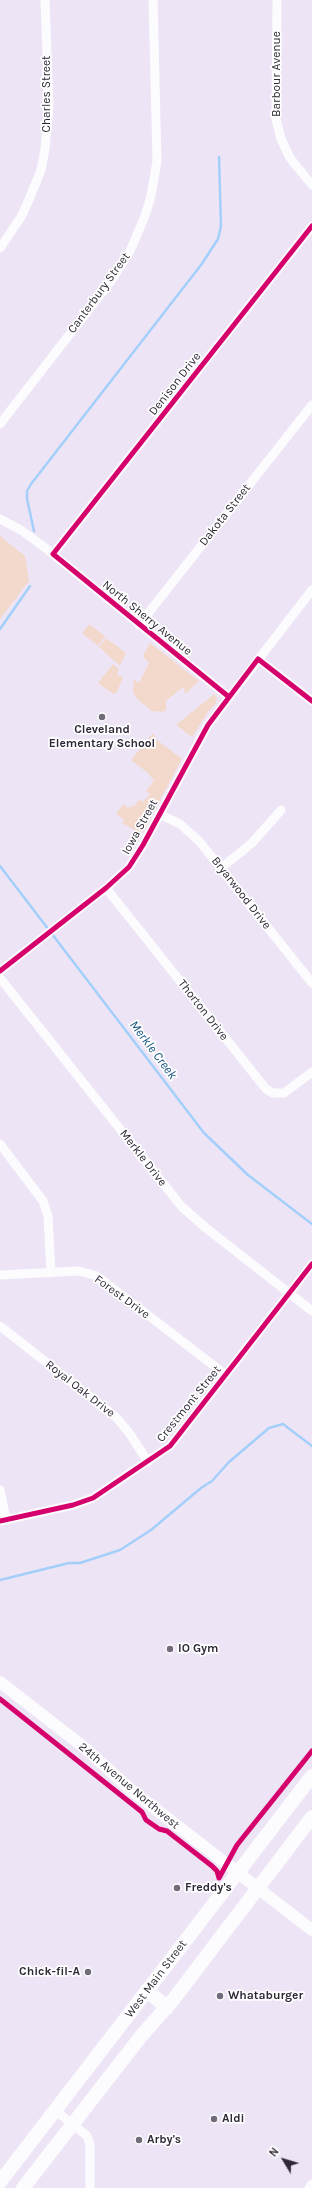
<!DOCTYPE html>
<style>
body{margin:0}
#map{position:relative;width:312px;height:2188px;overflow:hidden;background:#ede5f6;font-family:Karla,sans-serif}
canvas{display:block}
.north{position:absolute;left:264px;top:2140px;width:40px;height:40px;-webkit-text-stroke:3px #fff;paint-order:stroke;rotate:308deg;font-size:11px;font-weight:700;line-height:16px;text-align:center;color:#2f2937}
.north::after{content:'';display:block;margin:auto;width:14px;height:18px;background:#2f2937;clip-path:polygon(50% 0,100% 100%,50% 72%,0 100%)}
</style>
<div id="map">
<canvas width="312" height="2188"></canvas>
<div class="north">N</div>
</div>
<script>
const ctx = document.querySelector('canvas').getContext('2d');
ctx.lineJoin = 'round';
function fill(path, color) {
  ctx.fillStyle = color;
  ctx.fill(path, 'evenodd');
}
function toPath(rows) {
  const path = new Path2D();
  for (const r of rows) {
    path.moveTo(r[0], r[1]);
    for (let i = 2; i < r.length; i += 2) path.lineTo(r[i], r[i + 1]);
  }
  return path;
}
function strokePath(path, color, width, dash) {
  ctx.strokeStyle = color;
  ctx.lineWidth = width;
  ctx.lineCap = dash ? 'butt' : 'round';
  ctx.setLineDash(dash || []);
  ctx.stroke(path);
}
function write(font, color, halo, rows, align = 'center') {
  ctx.font = font + ' Karla,sans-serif';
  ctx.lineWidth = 3.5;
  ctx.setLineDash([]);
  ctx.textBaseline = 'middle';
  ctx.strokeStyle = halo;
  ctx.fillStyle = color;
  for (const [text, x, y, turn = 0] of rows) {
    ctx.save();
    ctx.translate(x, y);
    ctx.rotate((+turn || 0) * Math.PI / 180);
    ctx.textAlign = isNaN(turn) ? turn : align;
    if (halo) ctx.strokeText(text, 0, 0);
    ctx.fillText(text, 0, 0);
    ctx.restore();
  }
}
const green = toPath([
 [0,536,25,556,29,581,0,619],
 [89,624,105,636,98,646,82,633],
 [106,638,126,653,120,666,99,647],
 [150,643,199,681,185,694,184,688,182,688,166,701,166,710,162,712,152,711,137,699,133,692,134,679,139,683,149,663,143,656],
 [113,664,119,669,117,675,123,677,117,692,113,694,98,683],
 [214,694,217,698,216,703,208,712,192,737,176,725],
 [153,733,157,740,182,759,144,830,140,833,122,823,124,820,116,814,123,804,128,808,131,806,133,807,140,799,143,802,150,794,146,791,154,781,148,773,131,760]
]);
const stream = toPath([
 [34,531,27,499,27,491,31,484,201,265,218,239,221,226,219,157],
 [0,629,30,586],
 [0,866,204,1133,248,1175,312,1224],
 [0,1580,69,1563,80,1563,120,1550,151,1530,201,1488,212,1481,229,1462,269,1428,283,1424,312,1446]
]);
const street = toPath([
 [277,0,276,119,281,139,290,158,312,185],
 [0,248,21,217,28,202,41,170,45,149,49,106,45,0],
 [0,424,111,281,130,251,145,216,151,196,157,161,153,0],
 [0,519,21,530,44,547,229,697],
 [53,554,312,226],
 [139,625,312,405],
 [258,659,312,701],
 [159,814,180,824,199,841,312,983],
 [221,868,252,843,281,810],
 [106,888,266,1089,273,1093,284,1093,312,1072],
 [0,971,106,888,129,867,143,845,208,725,312,590],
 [0,978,182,1207,206,1228,312,1311],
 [0,1144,43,1201,48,1216,51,1273],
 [0,1275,79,1271,97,1276,226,1375],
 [0,1326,116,1417,130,1434,148,1462],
 [0,1490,6,1520],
 [0,1521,73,1505,93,1498,170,1446,312,1264],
 [55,2110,87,2136,90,2144,90,2188],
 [309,2188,312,2184]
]);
const secondary = toPath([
 [0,1682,85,1748,131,1790,312,1930]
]);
const primary = toPath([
 [147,1990,167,2008],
 [0,2182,312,1776],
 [23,2188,142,2035,173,2000,312,1817]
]);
const cycleway = toPath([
 [229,697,53,554,312,226],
 [0,971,106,888,129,867,143,845,208,725,258,659,312,701],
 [0,1521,73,1505,93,1498,170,1446,312,1264],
 [0,1699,142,1812,146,1820,159,1829,167,1831,212,1866,217,1871,219,1878],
 [219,1878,237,1845,312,1751]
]);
const markers = [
 [102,717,4,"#726b7a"],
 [170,1649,4,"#726b7a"],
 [177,1888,4,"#726b7a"],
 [88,1972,4,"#726b7a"],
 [220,1996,4,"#726b7a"],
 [214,2119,4,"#726b7a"],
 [139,2140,4,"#726b7a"]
];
const streetNames = [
 ["Barbour Avenue",277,74,-90],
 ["Charles Street",47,94,-90],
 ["Canterbury Street",99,293,-54],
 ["Denison Drive",175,384,-52],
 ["Dakota Street",225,515,-52],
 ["North Sherry Avenue",147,618,39],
 ["Iowa Street",140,827,-61],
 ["Bryarwood Drive",241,893,52],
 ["Thorton Drive",203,1010,52],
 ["Merkle Drive",143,1158,52],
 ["Forest Drive",122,1297,36],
 ["Royal Oak Drive",80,1389,38],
 ["Crestmont Street",189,1404,-51],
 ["24th Avenue Northwest",129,1786,40],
 ["West Main Street",156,1979,-53]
];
const poiNames = [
 ["Cleveland",102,730,"center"],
 ["Elementary School",102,744,"center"],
 ["IO Gym",178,1649],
 ["Freddy's",185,1888],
 ["Chick-fil-A",80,1972,"right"],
 ["Whataburger",228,1996],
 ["Aldi",222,2119],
 ["Arby's",147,2140]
];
const waterNames = [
 ["Merkle Creek",153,1050,53]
];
fill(green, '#f3d9cb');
strokePath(stream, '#a4cffb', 2.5);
strokePath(street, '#fcfbfe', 9);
strokePath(secondary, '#fcfbfe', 12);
strokePath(primary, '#fcfbfe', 14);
strokePath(cycleway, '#d6006c', 5);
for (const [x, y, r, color] of markers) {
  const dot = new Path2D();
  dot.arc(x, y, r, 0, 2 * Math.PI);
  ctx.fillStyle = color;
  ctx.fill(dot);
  strokePath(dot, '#fff', 1.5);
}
write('12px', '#2f2937', '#fff', streetNames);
write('bold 12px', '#2f2937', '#fff', poiNames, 'left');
write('italic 13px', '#15537f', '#fff', waterNames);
</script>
